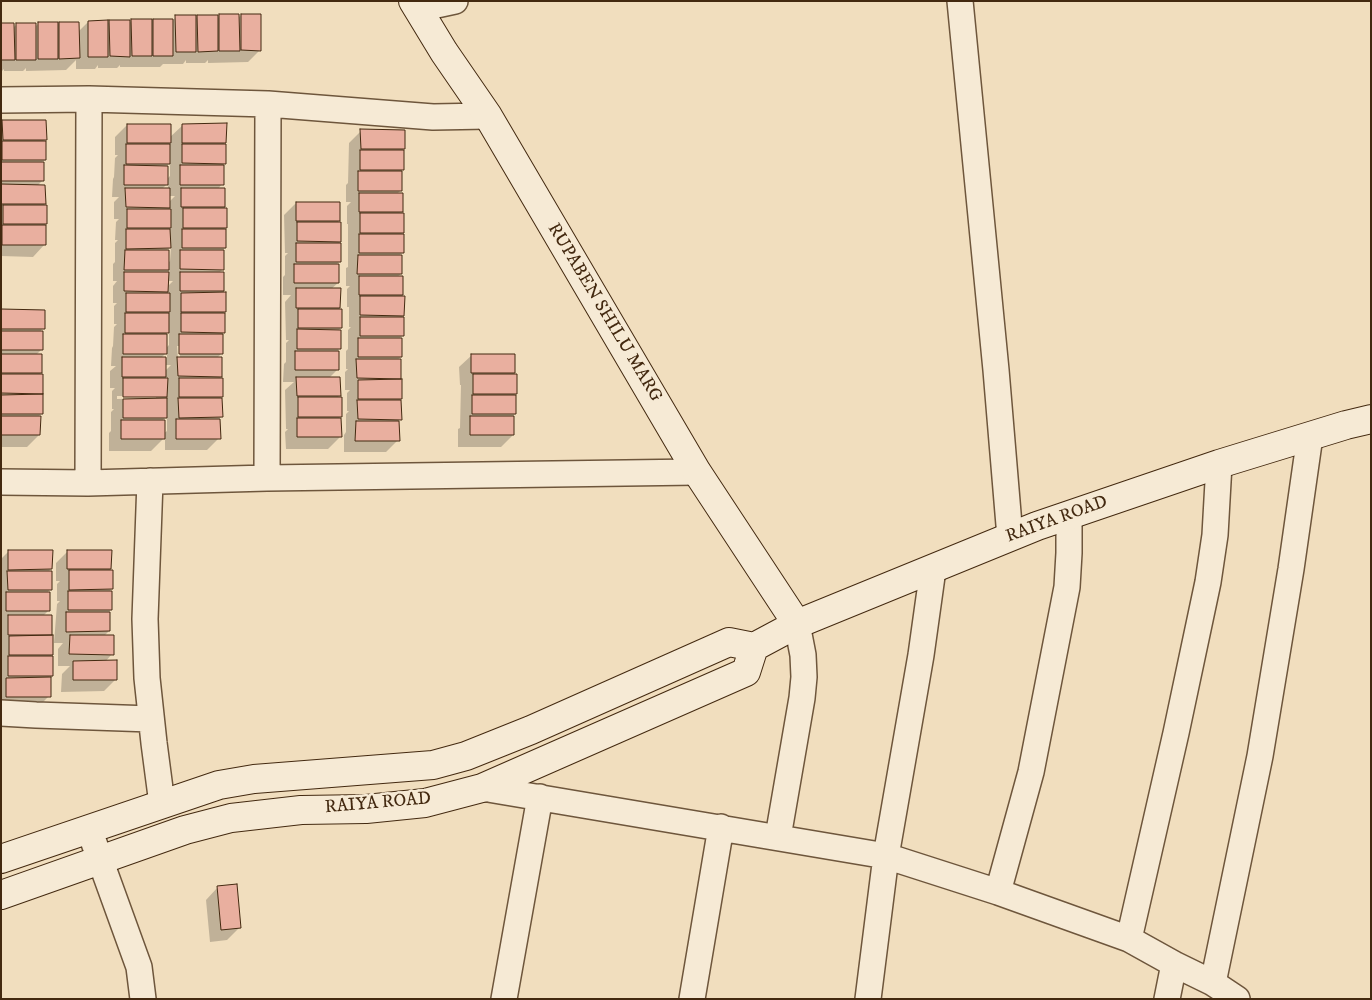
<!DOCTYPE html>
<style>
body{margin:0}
#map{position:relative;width:1372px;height:1000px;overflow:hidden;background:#f1debe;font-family:"IM FELL DW Pica",serif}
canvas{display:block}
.frame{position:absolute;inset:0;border:2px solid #432910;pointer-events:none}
</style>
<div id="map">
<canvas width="1372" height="1000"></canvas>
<div class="frame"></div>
</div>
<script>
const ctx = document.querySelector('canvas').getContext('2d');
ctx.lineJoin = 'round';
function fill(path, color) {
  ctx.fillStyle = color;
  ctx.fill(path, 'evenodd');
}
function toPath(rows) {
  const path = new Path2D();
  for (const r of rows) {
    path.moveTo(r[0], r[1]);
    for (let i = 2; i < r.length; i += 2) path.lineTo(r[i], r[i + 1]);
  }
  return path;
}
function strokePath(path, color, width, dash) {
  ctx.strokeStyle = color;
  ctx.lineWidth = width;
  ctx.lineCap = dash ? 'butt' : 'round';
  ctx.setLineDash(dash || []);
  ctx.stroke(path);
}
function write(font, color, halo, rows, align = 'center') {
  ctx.font = font + ' "IM FELL DW Pica",serif';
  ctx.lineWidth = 5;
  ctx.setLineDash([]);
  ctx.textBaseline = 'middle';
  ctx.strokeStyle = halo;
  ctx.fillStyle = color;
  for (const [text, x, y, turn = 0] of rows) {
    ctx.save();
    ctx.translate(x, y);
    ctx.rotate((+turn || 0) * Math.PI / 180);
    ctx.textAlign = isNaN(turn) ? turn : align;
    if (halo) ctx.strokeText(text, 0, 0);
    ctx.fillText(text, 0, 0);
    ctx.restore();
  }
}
const shadow = toPath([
 [241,15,260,50,248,62,208,63,208,60,205,63,186,63,186,60,183,64,163,64,160,67,120,67,120,65,117,68,98,68,98,65,95,69,76,69,76,60,66,70,26,71,26,68,23,71,4,71,4,69,1,72,1,25,13,28,17,24,35,27,38,24,78,23,78,32,88,22,107,24,110,21,129,24,132,20,173,20,176,17,195,19,198,16,217,19,220,16,238,18],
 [3,121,45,139,42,142,45,160,42,162,43,180,37,186,44,186,44,206,45,206,45,244,33,257,1,256,1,123],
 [127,125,169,138,183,125,225,125,222,184,218,189,224,189,226,227,223,230,225,248,223,250,223,269,219,273,223,273,225,311,222,314,224,332,222,334,222,353,217,358,221,358,220,379,222,396,219,399,221,417,219,419,219,438,207,450,165,450,165,437,151,451,109,451,109,433,111,431,111,412,114,409,112,409,112,391,115,388,110,388,110,371,116,366,111,366,112,348,113,346,114,327,117,324,114,324,114,306,117,303,113,303,113,286,117,281,113,281,113,264,115,262,115,243,118,240,115,240,116,222,119,219,114,219,114,202,119,197,112,197,113,179,114,177,115,158,118,155,115,155,115,137],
 [170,162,170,176,167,179,167,166],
 [168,183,168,189,162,189],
 [168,196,175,196,168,203],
 [171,247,170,261,167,264,167,250],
 [167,281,173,281,167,287],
 [169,331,169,345,166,348,166,334],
 [177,346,180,346,180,360,178,360],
 [167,352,167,358,161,358],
 [165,365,171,365,165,371],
 [117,396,156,396,156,398,117,399],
 [167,416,167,431,163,434,163,420],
 [361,131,404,148,401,152,403,169,401,171,401,190,397,194,402,211,398,214,403,232,400,235,402,253,400,255,401,274,397,277,402,277,402,297,403,297,402,336,399,339,401,357,397,360,400,360,399,381,401,381,400,419,398,421,398,440,386,452,344,452,344,435,346,432,346,414,349,411,347,411,347,393,350,390,345,390,345,372,348,369,346,369,346,351,348,349,348,330,351,327,349,327,349,307,347,307,347,289,350,286,346,286,346,268,348,267,348,224,347,224,347,206,351,202,346,202,346,185,348,183,349,143],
 [296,203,338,203,338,223,340,223,339,262,337,264,338,283,330,290,339,290,339,310,341,328,338,331,340,348,338,350,338,369,329,378,339,396,336,399,341,416,338,419,340,437,328,449,286,449,285,432,288,429,286,429,285,390,294,382,283,382,284,364,286,362,286,343,289,340,286,340,285,302,291,295,283,295,283,277,285,275,285,256,288,253,285,253,284,215],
 [1,311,44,328,41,330,42,349,36,355,40,355,40,375,42,375,41,414,39,416,39,435,27,447,1,447],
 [472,355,514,355,514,375,516,393,513,396,515,414,513,416,513,435,501,447,458,447,458,429,460,428,461,385,460,385,459,367],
 [9,551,51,569,48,572,50,589,48,592,48,611,43,616,50,617,50,637,52,643,54,643,57,604,60,601,57,601,57,584,60,581,56,581,56,563,68,551,110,551,110,571,112,589,109,592,111,609,109,612,109,631,104,636,112,654,105,662,116,679,104,691,61,692,62,674,70,666,58,666,58,649,63,643,52,643,52,655,49,658,51,675,49,677,49,696,37,708,1,708,1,559],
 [218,887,239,928,227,940,210,942,206,900]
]);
const building = toPath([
 [219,14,239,14,240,51,219,51,219,14],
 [241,14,261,14,261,51,241,50,241,14],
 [175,15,196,15,196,52,176,52,175,15],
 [197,15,218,15,218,51,198,52,197,15],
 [131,19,152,19,152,56,132,56,131,19],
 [153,19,173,19,173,56,153,56,153,19],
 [108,20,108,57,88,57,88,21,108,20],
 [109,20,130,20,130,57,110,56,109,20],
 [38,22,58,22,58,59,38,59,38,22],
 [59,22,79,22,80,58,59,59,59,22],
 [1,23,14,23,15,60,1,60,1,23],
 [16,23,36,23,36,60,16,60,16,23],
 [2,120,46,120,47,140,3,140,2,120],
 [227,123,226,143,182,143,182,124,227,123],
 [127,124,171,124,171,143,127,143,127,124],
 [360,129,405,130,405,149,361,149,360,129],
 [2,141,46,141,46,160,2,160,2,141],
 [126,144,170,144,170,164,126,164,126,144],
 [182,144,226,144,226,164,182,163,182,144],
 [360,150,404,150,404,170,360,170,360,150],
 [1,162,44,162,44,181,1,181,1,162],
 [124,165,168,166,168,185,124,185,124,165],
 [180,165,224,165,224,185,180,185,180,165],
 [358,171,402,171,402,191,358,191,358,171],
 [1,184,45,185,46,204,1,204,1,184],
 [125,188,170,188,170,208,126,207,125,188],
 [181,188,225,188,225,207,181,207,181,188],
 [359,193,403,193,403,212,359,212,359,193],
 [296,202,340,202,340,221,296,221,296,202],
 [3,205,47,205,47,224,3,224,3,205],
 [183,208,227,208,227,228,183,228,183,208],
 [127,209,171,209,171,228,127,228,127,209],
 [360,213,404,213,404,233,360,233,360,213],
 [297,222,341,222,341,242,297,241,297,222],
 [2,225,46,225,46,245,2,245,2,225],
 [126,229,170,229,171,248,126,249,126,229],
 [182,229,226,229,226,248,182,248,182,229],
 [359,234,404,234,404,253,359,253,359,234],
 [296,243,341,243,341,262,296,262,296,243],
 [125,250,169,250,169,270,124,270,125,250],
 [180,250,224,250,224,270,180,269,180,250],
 [358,255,402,255,402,274,357,274,358,255],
 [294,264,339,264,339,283,294,283,294,264],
 [124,272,169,272,168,292,124,291,124,272],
 [180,272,224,272,224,291,180,291,180,272],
 [359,276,403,276,403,295,359,295,359,276],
 [296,288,341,288,340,308,296,308,296,288],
 [226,292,226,312,181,312,181,293,226,292],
 [126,293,170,293,170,312,126,312,126,293],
 [360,296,405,296,404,316,360,315,360,296],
 [1,309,45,310,45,329,1,329,1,309],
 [298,309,342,309,342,328,298,328,298,309],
 [125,313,169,313,169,333,125,333,125,313],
 [181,313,225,313,225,333,181,332,181,313],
 [360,317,404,317,404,336,360,336,360,317],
 [297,329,341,330,341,349,297,349,297,329],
 [1,331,43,331,43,350,1,350,1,331],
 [123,334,167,334,167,354,123,354,123,334],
 [179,334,223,334,223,354,179,354,179,334],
 [358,338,402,338,402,357,358,357,358,338],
 [295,351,339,351,339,370,295,370,295,351],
 [1,354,42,354,42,373,1,373,1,354],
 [471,354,515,354,515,373,471,373,471,354],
 [122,357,166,357,166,377,122,377,122,357],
 [177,357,222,357,222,377,178,376,177,357],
 [356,359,401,359,401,379,357,378,356,359],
 [1,374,43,374,43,394,1,393,1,374],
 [473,374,517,374,517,394,473,394,473,374],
 [296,377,340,377,341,396,297,396,296,377],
 [123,378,168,378,167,397,123,397,123,378],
 [179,378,223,378,223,397,179,397,179,378],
 [402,379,402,399,358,399,358,380,402,379],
 [43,394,43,414,1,414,1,395,43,394],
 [472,395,516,395,516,414,472,414,472,395],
 [298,397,342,397,342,417,298,417,298,397],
 [167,398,167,418,123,418,123,399,167,398],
 [178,398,222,398,223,417,179,418,178,398],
 [357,400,401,400,402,420,358,419,357,400],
 [1,416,41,416,40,435,1,435,1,416],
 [470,416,514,416,514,435,470,435,470,416],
 [297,418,341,418,342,437,297,437,297,418],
 [176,419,220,419,221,439,176,439,176,419],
 [121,420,165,420,165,439,121,439,121,420],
 [356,421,399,421,400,441,355,441,356,421],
 [8,550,53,550,52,569,8,570,8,550],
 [67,550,112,550,111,569,67,569,67,550],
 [69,570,113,570,113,589,69,590,69,570],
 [7,571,52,571,52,590,8,590,7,571],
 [68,591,112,591,112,610,68,610,68,591],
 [6,592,50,592,50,611,6,611,6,592],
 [66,612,110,612,110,631,66,632,66,612],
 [8,615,52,615,52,635,8,635,8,615],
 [53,635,53,655,9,655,9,636,53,635],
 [70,635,114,635,114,655,69,654,70,635],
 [8,656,53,656,53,676,8,676,8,656],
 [117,660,117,680,73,680,73,661,117,660],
 [51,677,51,697,6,697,6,678,51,677],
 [237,884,241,928,221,930,217,886,237,884]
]);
const street = toPath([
 [960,1,996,370,1010,537],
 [418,9,455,1],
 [1,100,89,99,268,104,433,117,488,116],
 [267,478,268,104],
 [150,481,145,619,147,678,154,743,162,804],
 [1,482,88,483,267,478,697,472],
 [88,483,89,99],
 [1,713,36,715,151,719],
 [482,788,886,856,998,892,1129,939,1174,964,1213,983,1237,999],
 [89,829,139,967,143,999],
 [778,837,802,698,804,677,803,655,797,624],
 [998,892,1031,772,1067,587,1069,553,1069,515],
 [1129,939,1176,733,1208,582,1215,535,1219,464],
 [1213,983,1260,756,1291,569,1310,436],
 [504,999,540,797],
 [692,999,721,827],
 [868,999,886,856,921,655,933,569],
 [1167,999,1174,964]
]);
const secondary = toPath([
 [413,1,444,52,488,116,697,472,797,624],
 [1,859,219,785,254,779,433,765,466,756,531,730,729,642,754,647,797,624,1037,526,1219,464,1346,425,1371,419],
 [1,895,185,830,231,818,301,810,366,809,425,803,482,788,746,672,754,647]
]);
const streetNames = [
 ["RUPABEN SHILU MARG",604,313,59],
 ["RAIYA ROAD",1057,520,-20],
 ["RAIYA ROAD",378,804,-5]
];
fill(shadow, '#0003');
fill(building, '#e9af9f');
strokePath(building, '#432910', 1);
strokePath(street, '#6e563c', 28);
strokePath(secondary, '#432910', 30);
strokePath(street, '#f6ead5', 25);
strokePath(secondary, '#f6ead5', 28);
write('18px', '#432910', '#f6ead5', streetNames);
</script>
